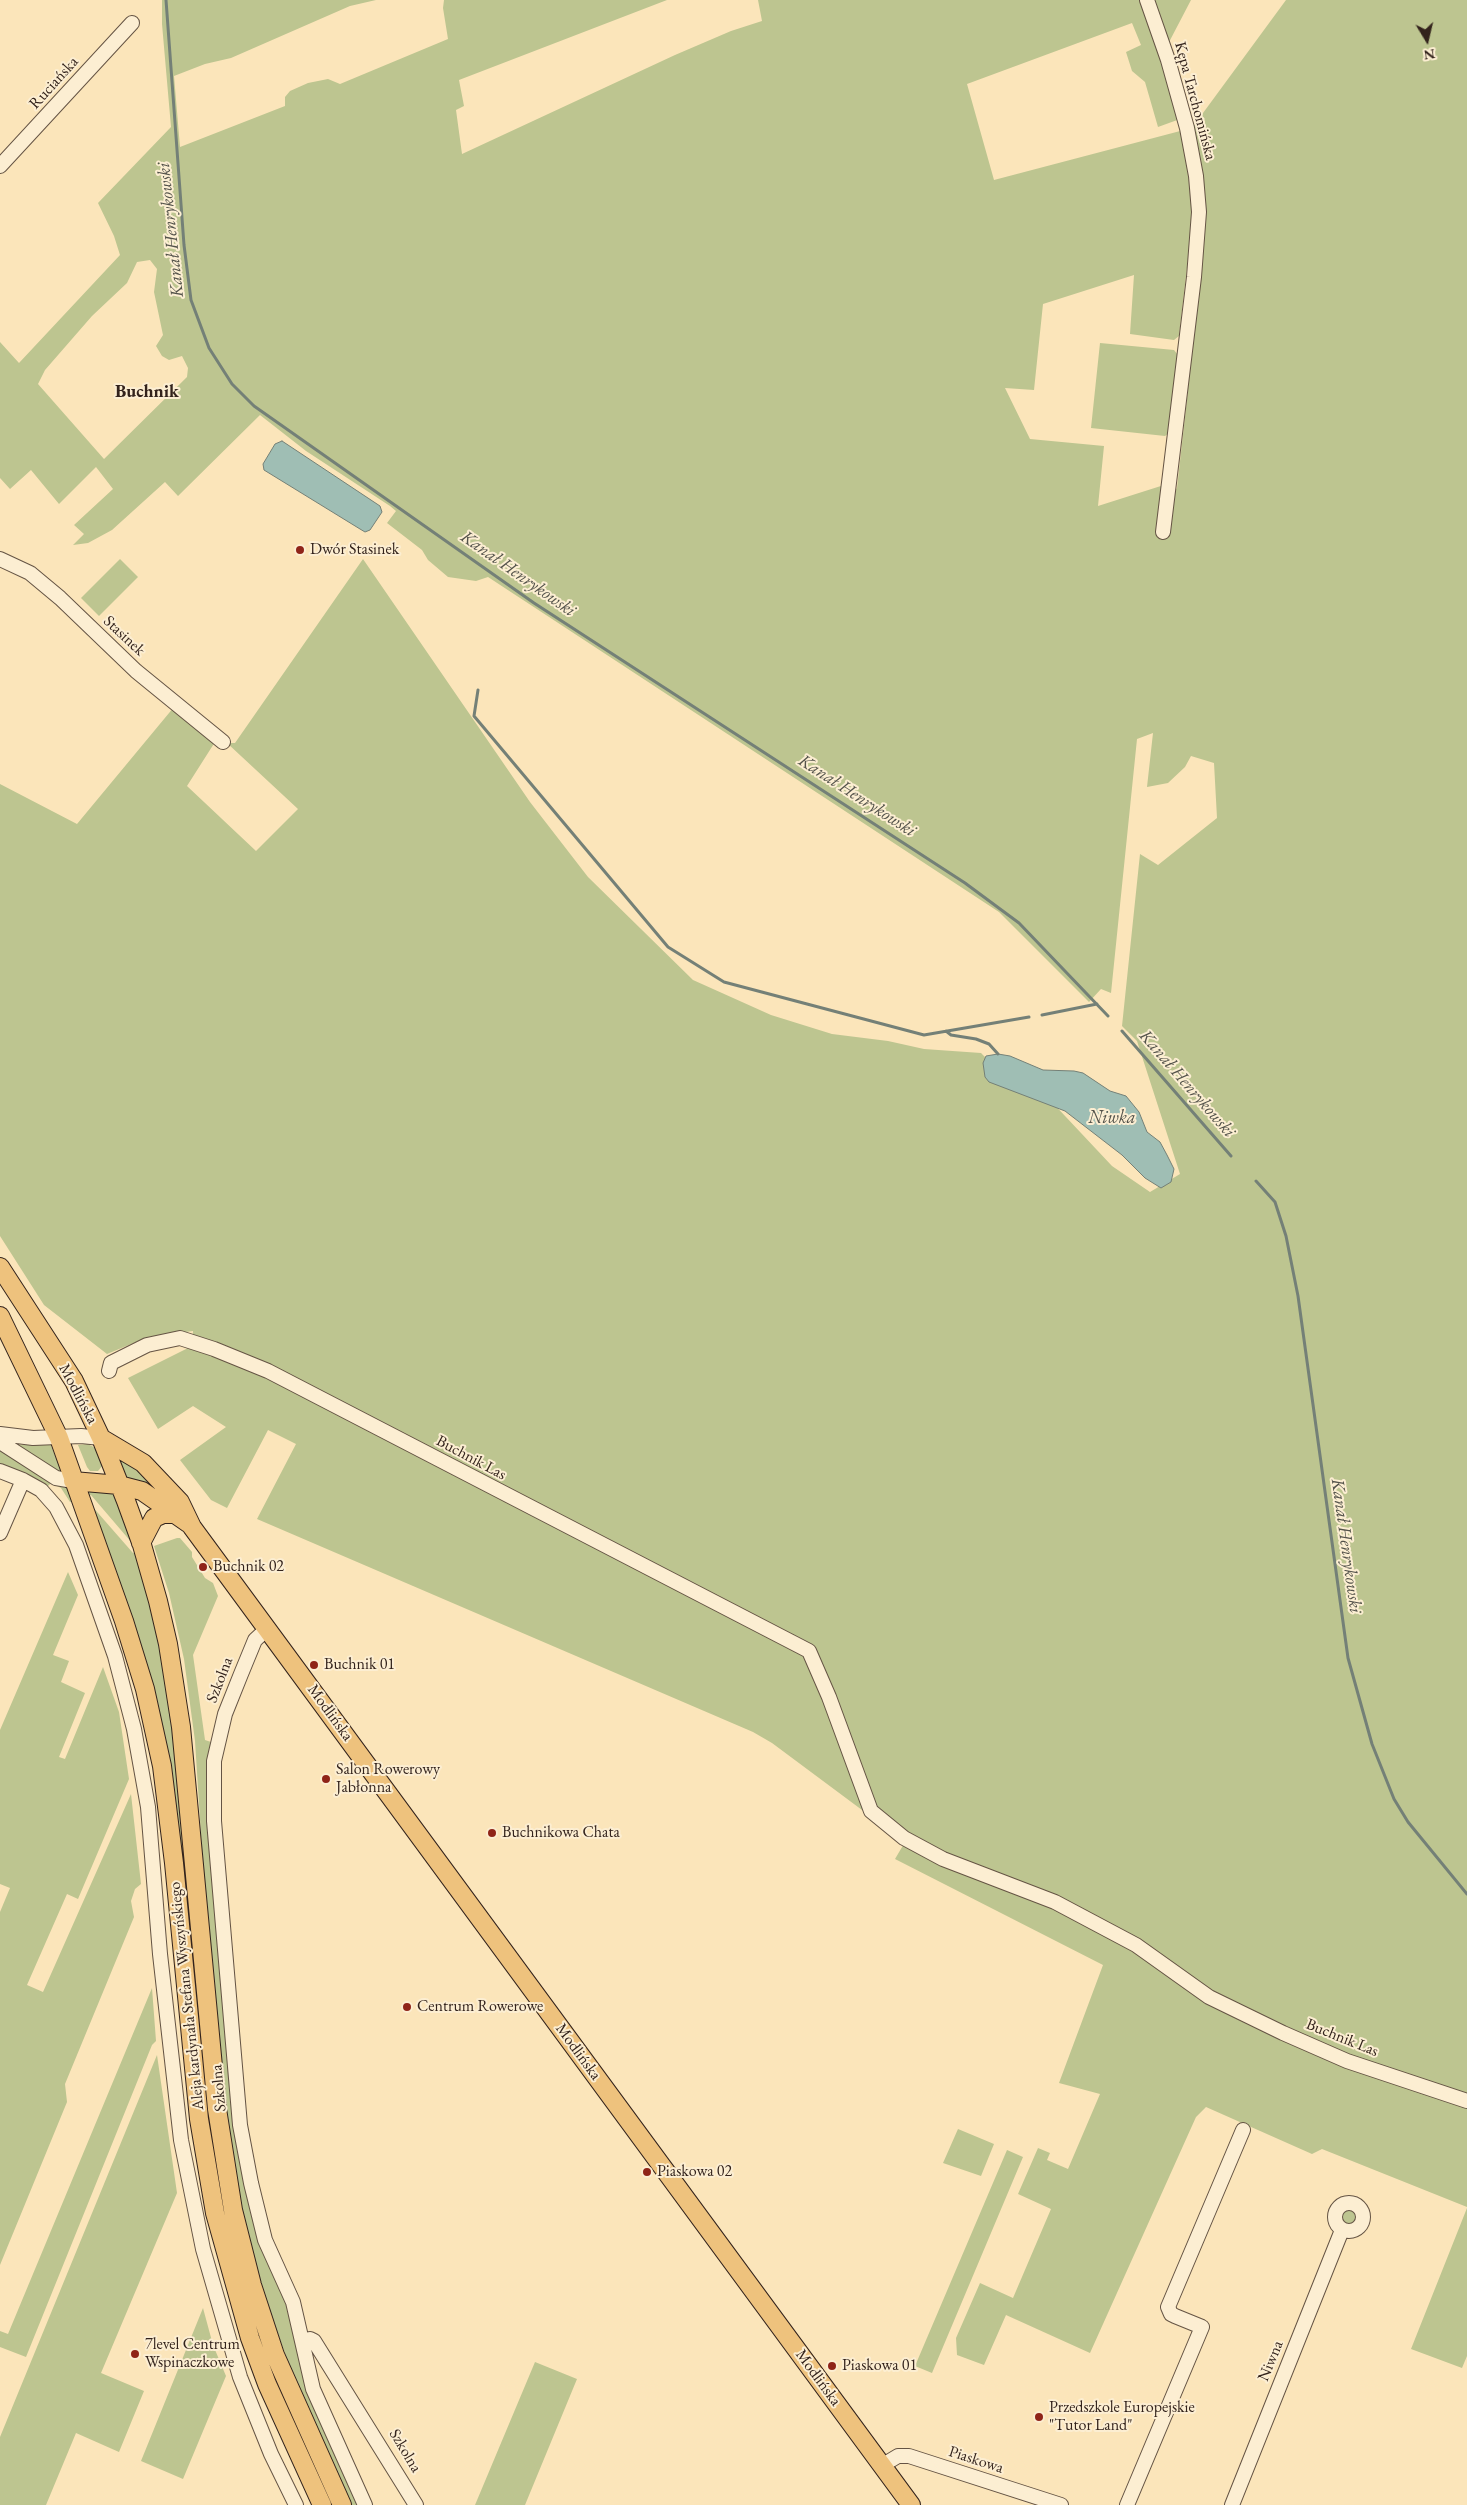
<!DOCTYPE html>
<meta charset="utf-8">
<style>
body{margin:0}
#map{position:relative;width:1467px;height:2505px;overflow:hidden;background:#fbe5ba;font-family:"EB Garamond",serif}
canvas{display:block}
.north{position:absolute;left:1402px;top:15px;width:50px;height:50px;-webkit-text-stroke:4px #fceed2;paint-order:stroke;rotate:171deg;font-size:14px;font-weight:700;line-height:20px;text-align:center;color:#33231c}
.north::after{content:'';display:block;margin:auto;width:18px;height:22px;background:#33231c;clip-path:polygon(50% 0,100% 100%,50% 72%,0 100%)}
</style>
<div id="map">
<canvas width="1467" height="2505"></canvas>
<div class="north">N</div>
</div>
<script>
const ctx = document.querySelector('canvas').getContext('2d');
ctx.lineJoin = 'round';
function fill(path, color) {
  ctx.fillStyle = color;
  ctx.fill(path, 'evenodd');
}
function toPath(rows) {
  const path = new Path2D();
  for (const r of rows) {
    if (r.length === 3) {
      path.moveTo(r[0] + r[2], r[1]);
      path.arc(r[0], r[1], r[2], 0, 2 * Math.PI);
      continue;
    }
    path.moveTo(r[0], r[1]);
    for (let i = 2; i < r.length; i += 2) path.lineTo(r[i], r[i + 1]);
  }
  return path;
}
function strokePath(path, color, width, dash) {
  ctx.strokeStyle = color;
  ctx.lineWidth = width;
  ctx.lineCap = dash ? 'butt' : 'round';
  ctx.setLineDash(dash || []);
  ctx.stroke(path);
}
function write(font, color, halo, rows, align = 'center') {
  ctx.font = font + ' "EB Garamond",serif';
  ctx.lineWidth = 4;
  ctx.setLineDash([]);
  ctx.textBaseline = 'middle';
  ctx.strokeStyle = halo;
  ctx.fillStyle = color;
  for (const [text, x, y, turn = 0] of rows) {
    ctx.save();
    ctx.translate(x, y);
    ctx.rotate((+turn || 0) * Math.PI / 180);
    ctx.textAlign = isNaN(turn) ? turn : align;
    if (halo) ctx.strokeText(text, 0, 0);
    ctx.fillText(text, 0, 0);
    ctx.restore();
  }
}
const green = toPath([
 [162,0,376,0,350,6,231,58,205,64,174,76,180,147,285,106,285,97,290,91,308,83,328,79,340,84,448,39,443,8,444,0,667,0,459,80,464,106,456,110,462,154,675,55,731,31,762,21,758,0,1141,0,1180,119,1158,127,1145,82,1132,71,1126,52,1141,45,1132,23,967,84,994,180,1184,130,1193,216,1179,336,1174,340,1130,334,1134,275,1043,304,1034,390,1005,388,1030,439,1104,446,1098,506,1164,485,1171,497,1177,488,1188,390,1185,386,1205,233,1204,211,1192,128,1286,0,1467,0,1467,2207,1322,2149,1312,2154,1206,2107,1196,2117,1090,2353,1006,2315,984,2365,957,2355,956,2338,980,2283,1013,2298,1051,2209,1018,2194,1038,2148,1050,2153,1047,2160,1068,2169,1100,2094,1059,2083,1103,1965,895,1859,905,1842,772,1743,753,1732,257,1519,296,1444,268,1430,227,1508,211,1500,180,1460,226,1427,193,1406,158,1429,128,1378,192,1346,193,1331,148,1337,107,1354,44,1305,0,1236,0,784,77,824,174,707,215,742,187,786,256,851,298,809,227,743,235,743,363,559,530,802,588,877,693,980,771,1015,832,1034,888,1041,924,1049,981,1053,993,1065,1050,1100,1112,1166,1150,1192,1180,1174,1137,1041,1122,1026,1140,854,1158,865,1217,818,1214,763,1191,756,1185,767,1168,783,1147,787,1153,733,1137,739,1111,993,1101,989,1089,1002,999,912,488,577,476,581,448,577,428,560,422,550,387,523,396,511,390,506,306,451,260,415,178,496,165,482,112,530,88,543,73,545,84,534,74,525,113,489,96,467,59,504,31,470,10,489,0,478,0,342,19,363,120,255,114,236,98,203,171,127,162,24],
 [150,260,157,269,154,292,163,335,156,346,162,356,169,360,182,356,188,368,187,377,104,459,38,384,45,370,92,316,127,283,137,262],
 [1153,0,1191,0,1167,46],
 [1100,343,1174,350,1178,355,1169,433,1165,436,1091,428],
 [120,559,138,577,99,616,81,598],
 [50,1443,63,1476,14,1444,28,1445],
 [88,1444,97,1449,103,1465,98,1471,90,1471,87,1467,78,1445],
 [0,1447,68,1488,74,1501,70,1502,61,1488,51,1483,46,1488,0,1466],
 [114,1453,131,1462,163,1495,145,1484,124,1476],
 [83,1487,115,1491,134,1542,132,1543,91,1495,86,1497],
 [91,1505,133,1553,137,1552,168,1677,217,2156,334,2505,328,2505,269,2371,228,2239,211,2156,174,1809],
 [177,1538,180,1538,192,1552,192,1557,205,1578,213,1583,218,1596,193,1655,205,1740,211,1742,208,1793,237,2124,283,2291,361,2505,350,2505,299,2394,252,2259,238,2196,225,2125,204,1882,195,1741,184,1659,169,1593,154,1546],
 [68,1572,78,1595,53,1655,69,1661,61,1682,85,1693,59,1757,65,1759,103,1667,119,1712,129,1779,78,1899,67,1894,27,1985,43,1992,131,1794,141,1884,135,1889,131,1901,134,1917,65,2084,67,2102,0,2265,0,1912,10,1888,0,1884,0,1730],
 [152,1988,156,2041,152,2045,26,2357,0,2347,0,2331,8,2334],
 [157,2055,177,2193,101,2373,144,2391,119,2452,76,2433,46,2505,0,2505,0,2437],
 [958,2129,994,2144,981,2176,943,2163],
 [1007,2150,1023,2157,932,2373,915,2366],
 [1349,2217,9],
 [1467,2208,1467,2356,1462,2368,1411,2349],
 [203,2308,213,2345,226,2376,183,2479,141,2461],
 [535,2362,577,2379,525,2505,475,2505]
]);
const water = toPath([
 [282,441,380,506,382,512,370,530,365,532,360,529,264,470,263,464,275,444,282,441],
 [998,1054,1010,1056,1043,1070,1074,1071,1083,1073,1110,1091,1126,1096,1139,1112,1147,1132,1160,1142,1167,1155,1174,1169,1171,1182,1161,1188,1145,1178,1122,1155,1065,1111,989,1082,985,1077,983,1063,986,1056,998,1054]
]);
const stream = toPath([
 [166,0,184,245,191,300,209,348,232,384,254,406,534,603,965,883,1019,923,1108,1016],
 [478,690,474,716,668,947,724,982,924,1035,1029,1017],
 [1042,1015,1097,1004],
 [946,1031,951,1035,976,1039,989,1044,998,1054],
 [1122,1031,1231,1156],
 [1256,1181,1275,1202,1286,1236,1298,1296,1348,1658,1372,1744,1394,1799,1408,1822,1467,1894]
]);
const minor = toPath([
 [1147,0,1168,60,1187,128,1196,176,1199,212,1194,277,1163,532],
 [0,166,132,23],
 [0,559,30,573,60,598,136,671,223,742],
 [109,1371,111,1363,147,1345,180,1338,214,1349,268,1371,809,1651,829,1697,871,1811,904,1838,943,1859,1055,1902,1136,1945,1209,1997,1283,2033,1347,2061,1467,2101],
 [0,1434,33,1438,81,1436,101,1438],
 [0,1442,56,1478,73,1481],
 [0,1471,23,1480,41,1490,56,1507,76,1545,115,1656,134,1729,148,1807,160,1954,181,2140,203,2249,240,2377,271,2454,296,2505],
 [0,1533,23,1480],
 [268,1628,255,1640,241,1674,225,1714,214,1761,214,1821,240,2125,251,2183,265,2240,293,2302,313,2389,365,2505],
 [1349,2217,14],
 [302,2341,310,2339,314,2341,416,2505],
 [883,2465,898,2456,909,2456,1061,2505],
 [1127,2505,1202,2327,1175,2316,1171,2314,1168,2307,1243,2130],
 [1232,2505,1342,2230]
]);
const major = toPath([
 [0,1267,74,1381,101,1438,126,1501,142,1545,158,1601,168,1644,181,1727,217,2109,233,2210,252,2285,275,2355,342,2505],
 [0,1316,59,1438,124,1621,145,1689,162,1766,174,1863,199,2119,215,2213,250,2338,267,2384,322,2505],
 [101,1438,143,1463,180,1502,192,1527,911,2505],
 [73,1481,119,1485,142,1491,188,1523],
 [141,1543,154,1518,163,1514,176,1514]
]);
const markers = [
 [300,550,5,"#8f2418"],
 [203,1567,5,"#8f2418"],
 [314,1665,5,"#8f2418"],
 [326,1779,5,"#8f2418"],
 [492,1833,5,"#8f2418"],
 [407,2007,5,"#8f2418"],
 [647,2172,5,"#8f2418"],
 [135,2354,5,"#8f2418"],
 [832,2366,5,"#8f2418"],
 [1039,2417,5,"#8f2418"]
];
const streetNames = [
 ["Ruciańska",54,83,-48],
 ["Kępa Tarchomińska",1195,101,75],
 ["Stasinek",124,636,43],
 ["Modlińska",78,1394,62],
 ["Buchnik Las",471,1458,28],
 ["Szkolna",220,1680,-69],
 ["Modlińska",330,1713,54],
 ["Aleja kardynała Stefana Wyszyńskiego",187,1996,-96],
 ["Buchnik Las",1342,2038,22],
 ["Modlińska",578,2052,54],
 ["Szkolna",219,2088,-95],
 ["Niwna",1271,2361,-68],
 ["Modlińska",818,2378,54],
 ["Szkolna",405,2451,59],
 ["Piaskowa",976,2460,18]
];
const poiNames = [
 ["Dwór Stasinek",310,550],
 ["Buchnik 02",213,1567],
 ["Buchnik 01",324,1665],
 ["Salon Rowerowy",336,1770],
 ["Jabłonna",336,1788],
 ["Buchnikowa Chata",502,1833],
 ["Centrum Rowerowe",417,2007],
 ["Piaskowa 02",657,2172],
 ["7level Centrum",145,2345],
 ["Wspinaczkowe",145,2363],
 ["Piaskowa 01",842,2366],
 ["Przedszkole Europejskie",1049,2408],
 ["\"Tutor Land\"",1049,2426]
];
const waterNames = [
 ["Kanał Henrykowski",171,230,-96],
 ["Kanał Henrykowski",518,574,35],
 ["Kanał Henrykowski",857,796,33],
 ["Kanał Henrykowski",1187,1084,49],
 ["Niwka",1112,1118],
 ["Kanał Henrykowski",1346,1546,82]
];
const neighbourhoodNames = [
 ["Buchnik",147,392]
];
fill(green, '#bdc590');
fill(water, '#9fbeb4');
strokePath(water, '#748077', 1);
strokePath(stream, '#748077', 3);
strokePath(minor, '#655444', 16);
strokePath(major, '#33231c', 20);
strokePath(minor, '#fceed2', 14);
strokePath(major, '#eec27d', 18);
for (const [x, y, r, color] of markers) {
  const dot = new Path2D();
  dot.arc(x, y, r, 0, 2 * Math.PI);
  ctx.fillStyle = color;
  ctx.fill(dot);
  strokePath(dot, '#fceed2', 2);
}
write('16px', '#33231c', '#fceed2', streetNames);
write('16px', '#33231c', '#fceed2', poiNames, 'left');
write('italic 18px', '#53524a', '#fceed2', waterNames);
write('bold 18px', '#33231c', '#fceed2', neighbourhoodNames);
</script>
